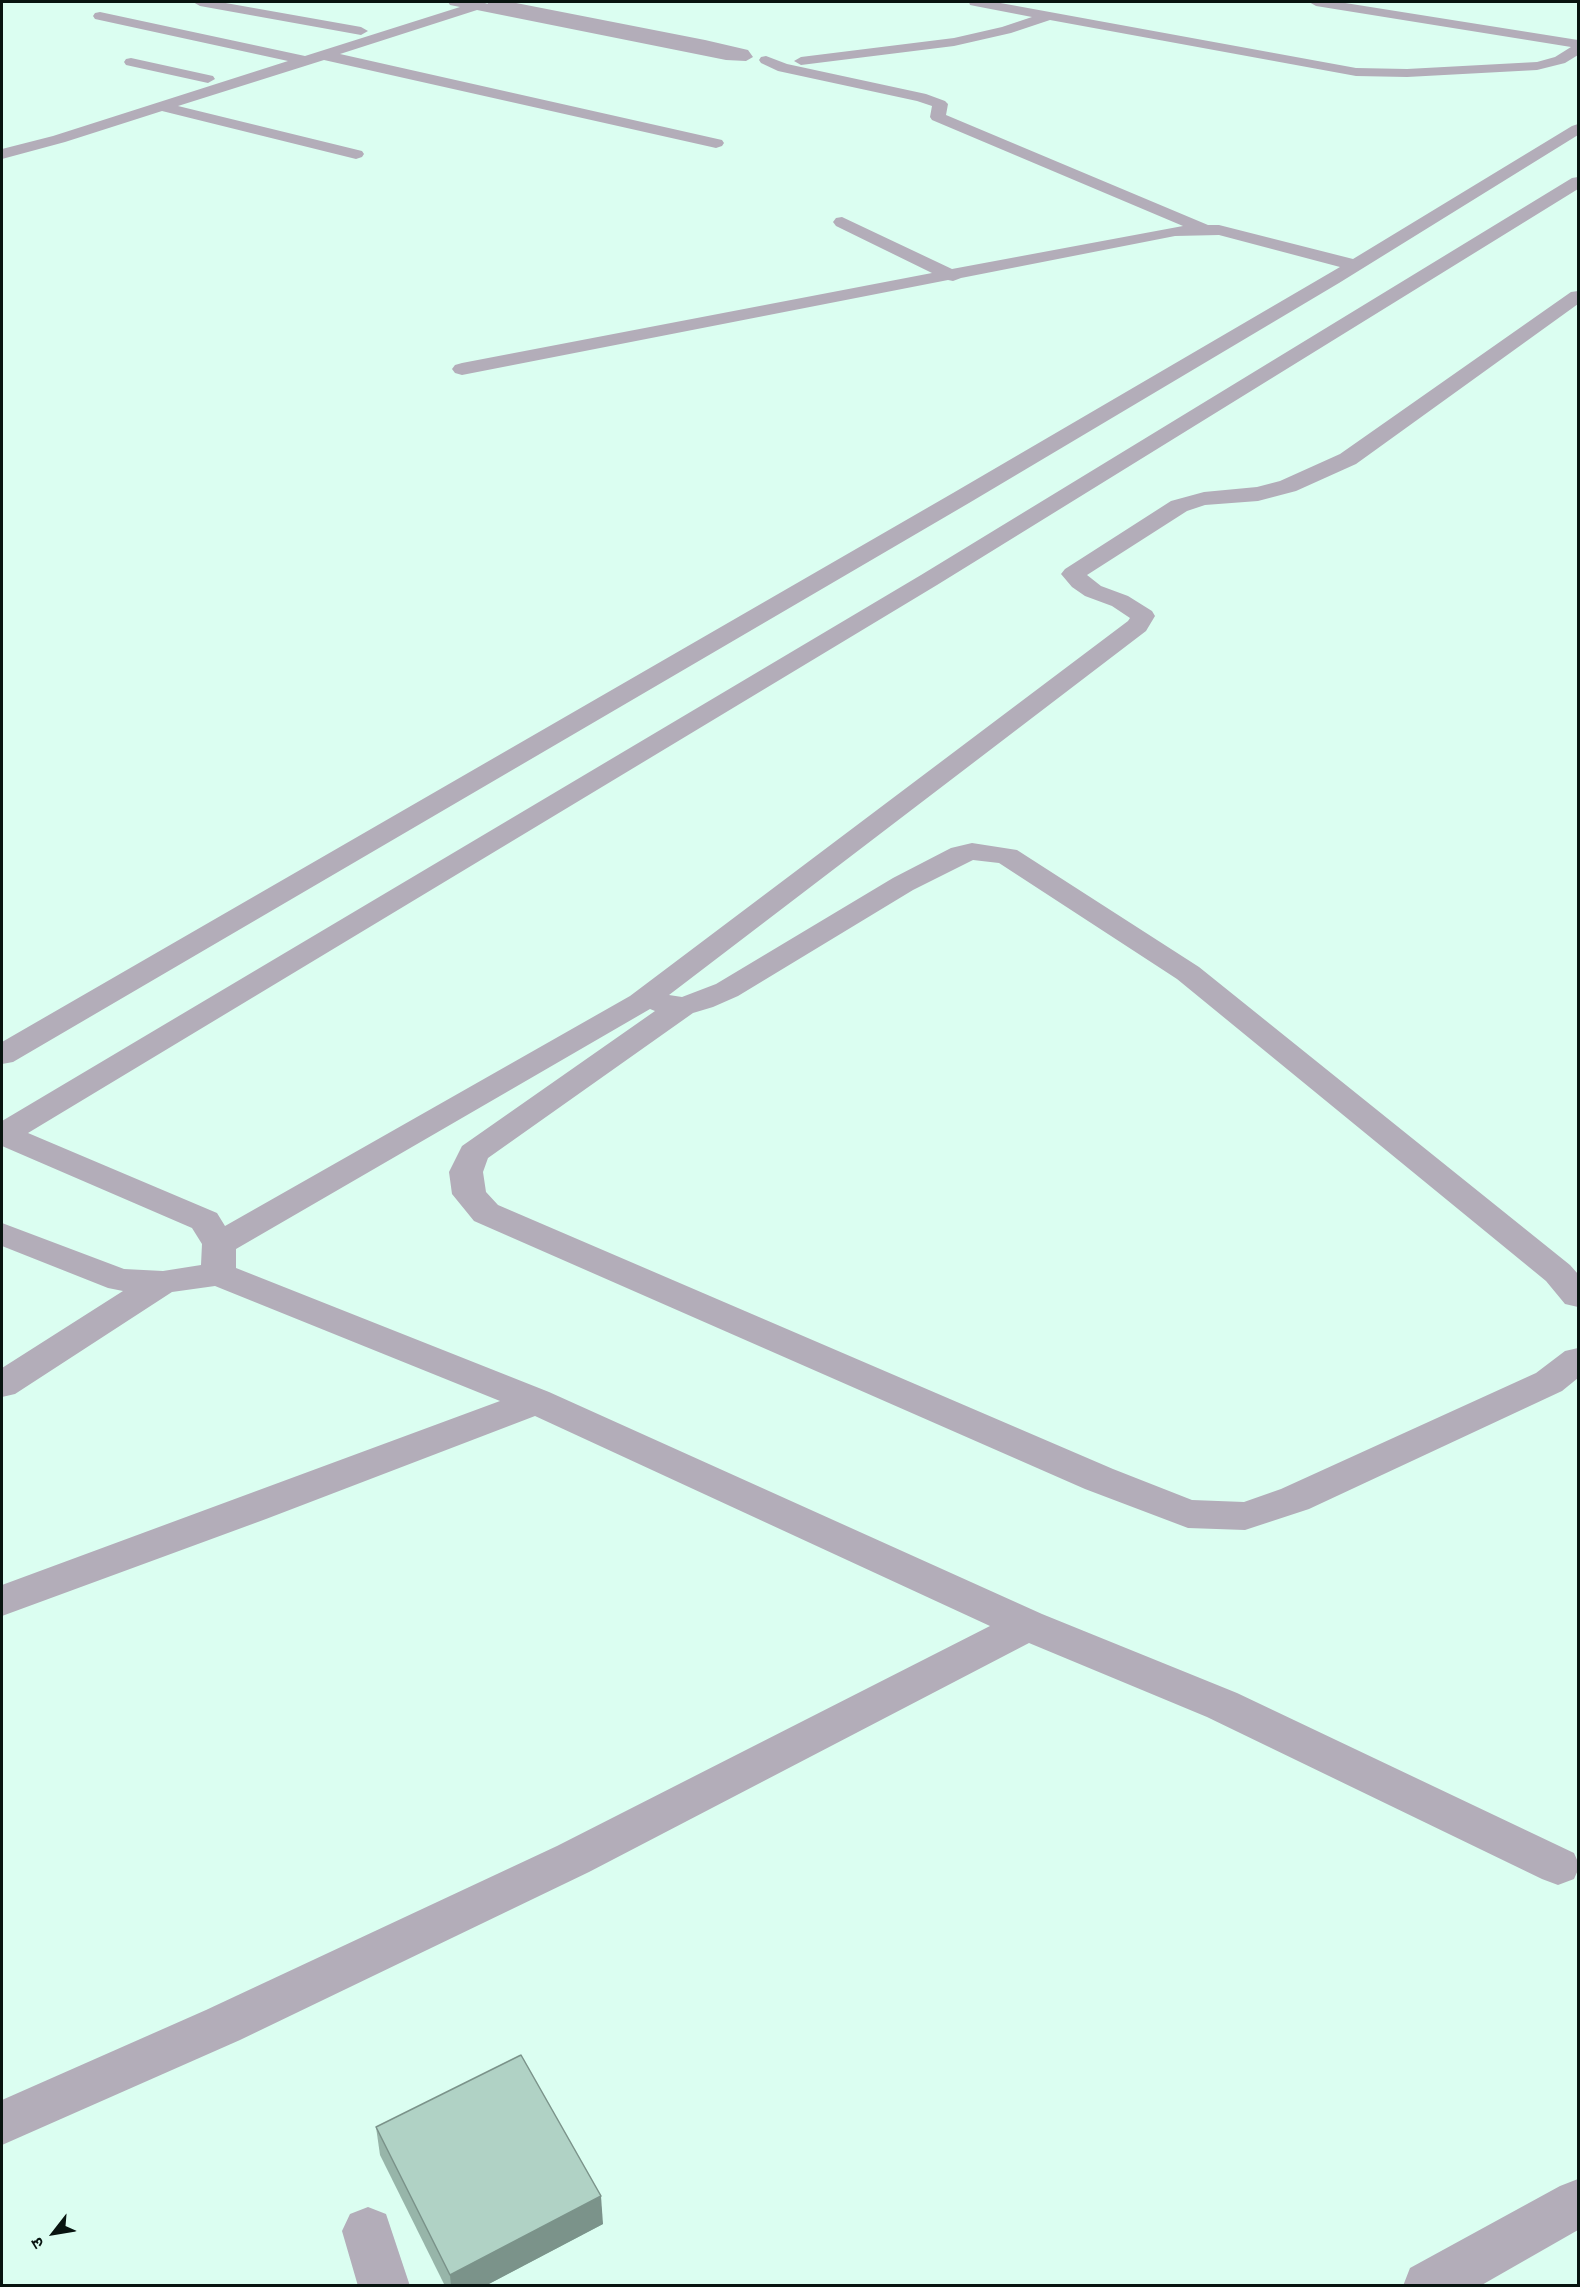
<!DOCTYPE html>
<meta charset="utf-8">
<style>
body{margin:0}
#map{position:relative;width:1580px;height:2287px;overflow:hidden;background:#dbfef1;font-family:Overpass,"Noto Sans Devanagari",sans-serif}
canvas{display:block}
.frame{position:absolute;inset:0;border:3px solid #081410;pointer-events:none}
.north{position:absolute;left:24px;top:2203px;width:60px;height:60px;-webkit-text-stroke:4px #dbfef1;paint-order:stroke;rotate:239deg;font-size:16px;font-weight:700;line-height:24px;text-align:center;color:#081410}
.north::after{content:'';display:block;margin:auto;width:21px;height:27px;background:#081410;clip-path:polygon(50% 0,100% 100%,50% 72%,0 100%)}
</style>
<div id="map">
<canvas width="1580" height="2287"></canvas>
<div class="frame"></div>
<div class="north">उ</div>
</div>
<script>
const ctx = document.querySelector('canvas').getContext('2d');
ctx.lineJoin = 'round';
function toPath(rows) {
  const path = new Path2D();
  for (const r of rows) {
    path.moveTo(r[0], r[1]);
    for (let i = 2; i < r.length; i += 2) path.lineTo(r[i], r[i + 1]);
  }
  return path;
}
function fill(path, color) {
  ctx.fillStyle = color;
  ctx.fill(path, 'evenodd');
}
function strokePath(path, color, width, dash) {
  ctx.strokeStyle = color;
  ctx.lineWidth = width;
  ctx.lineCap = dash ? 'butt' : 'round';
  ctx.setLineDash(dash || []);
  ctx.stroke(path);
}
const minor = toPath([
 [193,2,220,2,361,27,368,31,361,35,200,6,193,2],
 [448,2,482,2,488,4,487,2,511,2,705,40,748,50,753,57,746,61,726,60,477,10,340,54,722,140,724,143,722,146,716,148,324,60,178,106,362,151,364,154,362,157,356,159,162,111,65,142,2,159,2,149,53,136,288,61,95,19,93,16,95,13,100,12,305,56,460,7,450,5,448,2],
 [969,2,995,2,1356,68,1407,69,1537,62,1555,57,1571,47,1316,6,1309,2,1339,2,1578,40,1578,55,1565,63,1537,70,1407,77,1356,76,1050,20,1011,33,954,46,801,65,794,61,801,57,954,38,1002,27,1032,17,975,6,970,5,969,2],
 [766,56,787,64,926,94,945,101,948,104,946,115,1208,225,1219,225,1353,259,1572,126,1578,124,1578,135,1339,283,969,503,13,1062,2,1064,2,1042,953,493,1340,267,1219,235,1175,236,961,278,953,281,948,280,462,375,455,373,452,369,455,365,462,363,932,273,836,226,833,222,836,218,842,217,952,269,1183,226,932,120,930,117,932,106,917,101,778,71,761,63,759,60,761,57,766,56],
 [131,58,213,76,215,79,208,83,126,65,124,62,126,59,131,58],
 [1578,177,1578,189,937,585,28,1133,217,1213,225,1226,630,996,1128,621,1130,618,1112,606,1085,596,1072,587,1061,574,1065,569,1171,501,1204,492,1257,487,1280,481,1340,454,1571,292,1578,291,1578,304,1356,464,1296,491,1258,501,1205,505,1187,511,1087,575,1101,586,1128,596,1152,611,1155,616,1146,631,669,995,682,997,716,984,893,878,951,848,972,843,1017,850,1199,967,1570,1265,1578,1274,1578,1307,1565,1304,1546,1281,1177,979,999,863,973,860,913,890,738,996,713,1007,693,1013,488,1158,483,1172,486,1192,498,1205,1113,1469,1192,1500,1244,1502,1281,1489,1536,1373,1565,1351,1578,1348,1578,1378,1562,1391,1309,1509,1245,1530,1188,1528,1085,1489,474,1221,452,1194,449,1172,462,1146,655,1011,650,1009,236,1249,236,1268,549,1392,1042,1614,1237,1693,1574,1853,1578,1862,1578,1870,1574,1879,1558,1885,1542,1879,1207,1717,1029,1643,589,1872,240,2040,2,2145,2,2100,206,2010,557,1846,990,1626,535,1416,266,1519,2,1616,2,1585,500,1401,215,1286,172,1292,15,1394,2,1397,2,1368,123,1291,108,1288,2,1246,2,1223,124,1269,163,1271,201,1265,202,1244,192,1228,2,1146,2,1121,921,575,1572,178,1578,177],
 [1578,2179,1578,2230,1480,2286,1403,2286,1410,2268,1560,2186,1578,2179],
 [368,2207,386,2214,410,2286,358,2286,342,2231,350,2214,368,2207]
]);
const wall = toPath([
 [376,2127,603,2224,485,2286,445,2286,380,2155]
]);
const shadedWall = toPath([
 [601,2196,603,2224,485,2286,451,2286,450,2275]
]);
const building = toPath([
 [521,2055,601,2196,450,2275,376,2127,521,2055]
]);
fill(minor, '#b3adb9');
fill(wall, '#97b5a9');
fill(shadedWall, '#7b938a');
fill(building, '#b0d2c5');
strokePath(building, '#7b938a', 1.5);
</script>
